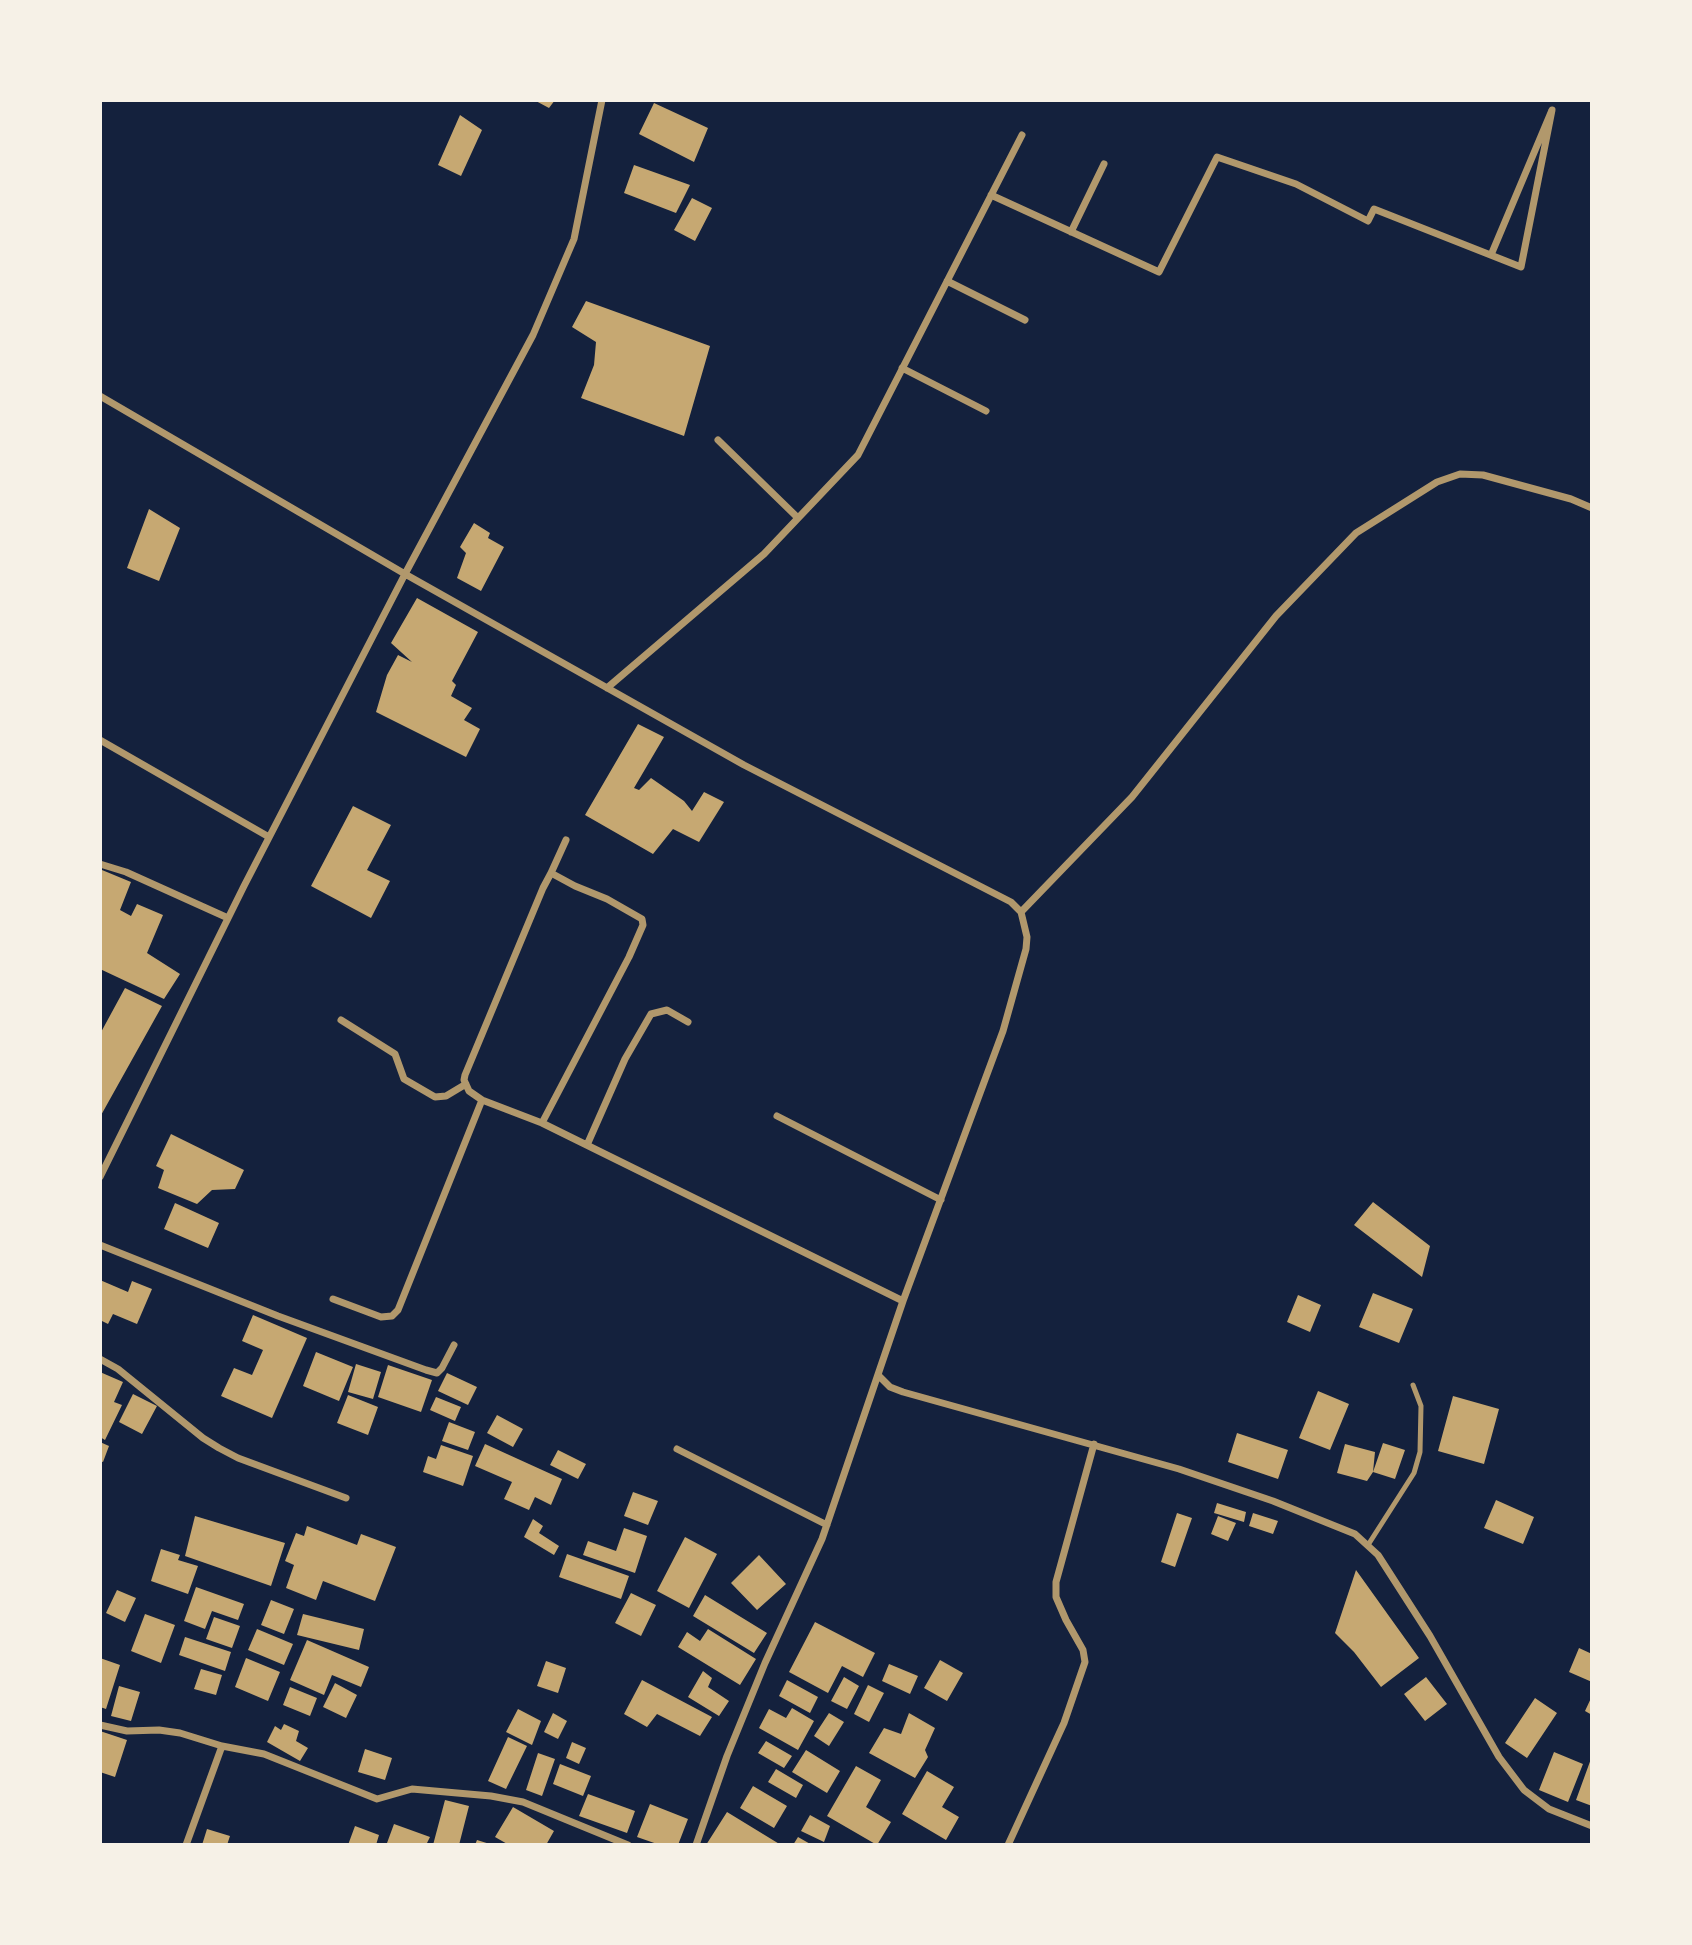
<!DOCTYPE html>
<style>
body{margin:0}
#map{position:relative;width:1692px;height:1945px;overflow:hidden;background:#14213d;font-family:"DejaVu Sans",sans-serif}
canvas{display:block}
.frame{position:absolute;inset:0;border:102px solid #f6f1e7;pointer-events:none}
</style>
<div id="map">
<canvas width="1692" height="1945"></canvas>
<div class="frame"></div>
</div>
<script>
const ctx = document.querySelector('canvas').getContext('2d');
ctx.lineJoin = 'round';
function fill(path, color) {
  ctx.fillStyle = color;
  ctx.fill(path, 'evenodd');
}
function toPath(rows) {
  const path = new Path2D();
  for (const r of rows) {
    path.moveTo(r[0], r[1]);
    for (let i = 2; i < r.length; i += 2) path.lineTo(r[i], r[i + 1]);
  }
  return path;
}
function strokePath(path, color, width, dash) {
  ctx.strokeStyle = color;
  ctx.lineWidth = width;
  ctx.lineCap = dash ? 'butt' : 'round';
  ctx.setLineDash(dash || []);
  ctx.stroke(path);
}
const building = toPath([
 [534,100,555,100,549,108],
 [654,103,708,128,694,162,639,134],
 [460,115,482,130,461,176,438,165],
 [634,165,690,185,676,213,624,193],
 [692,198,712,208,695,241,674,230],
 [586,301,710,346,684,436,581,398,594,365,596,342,572,327],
 [149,509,180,528,159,581,127,568],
 [474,523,490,533,488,538,504,547,481,591,457,578,466,553,460,547],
 [417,598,478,632,452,681,456,685,451,696,472,708,464,720,480,729,466,757,376,712,387,675,398,655,412,662,391,643],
 [638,724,664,737,634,788,639,790,651,778,684,801,692,811,704,792,724,802,699,842,673,829,653,854,585,815],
 [353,806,391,825,367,870,390,881,371,918,311,886],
 [102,870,131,882,120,910,131,916,137,904,163,915,147,953,180,974,164,999,100,969],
 [125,988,162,1006,100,1117,100,1034],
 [171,1134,244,1170,235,1189,212,1190,197,1204,158,1188,164,1170,156,1166],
 [1373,1202,1430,1246,1422,1277,1354,1225],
 [175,1203,219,1223,208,1248,164,1229],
 [100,1280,128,1292,132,1281,152,1289,137,1324,113,1314,108,1324,100,1320],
 [1373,1293,1413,1309,1399,1343,1359,1327],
 [1298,1295,1321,1305,1310,1332,1287,1322],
 [253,1315,307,1338,272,1418,221,1396,234,1368,252,1375,263,1350,242,1341],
 [316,1352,353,1367,339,1401,303,1386],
 [356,1364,381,1372,373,1399,348,1392],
 [388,1365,432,1380,421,1412,378,1397],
 [100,1372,123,1382,114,1402,122,1405,105,1440,100,1437],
 [447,1373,477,1387,468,1405,438,1391],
 [1318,1391,1349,1404,1330,1450,1299,1438],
 [133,1394,157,1406,142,1434,119,1422],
 [348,1395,378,1407,368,1435,337,1423],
 [1453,1396,1499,1409,1484,1464,1438,1451],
 [436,1397,461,1407,455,1421,430,1410],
 [497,1415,523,1429,513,1447,487,1433],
 [449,1422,475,1432,468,1450,442,1441],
 [1237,1433,1288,1450,1278,1479,1228,1462],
 [100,1442,109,1446,103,1462,100,1461],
 [1383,1443,1405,1450,1395,1479,1373,1472],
 [485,1444,562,1479,551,1505,535,1497,529,1510,504,1499,512,1482,475,1466],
 [1345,1444,1375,1452,1373,1472,1367,1481,1337,1473],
 [441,1445,473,1456,463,1486,423,1472,428,1456,436,1459],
 [558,1450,586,1464,578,1479,550,1465],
 [633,1492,658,1501,648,1525,624,1516],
 [1496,1500,1534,1517,1523,1544,1484,1528],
 [1217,1503,1246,1512,1244,1522,1214,1513],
 [1177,1513,1192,1518,1175,1567,1161,1562],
 [1253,1513,1278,1521,1273,1534,1249,1526],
 [195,1516,285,1543,271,1586,185,1556],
 [1218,1516,1236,1523,1228,1541,1211,1534],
 [533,1519,543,1526,539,1533,559,1546,554,1555,524,1537],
 [307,1526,357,1545,361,1534,396,1547,375,1601,323,1581,316,1600,286,1588,294,1565,285,1561,296,1533,304,1536],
 [624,1528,647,1536,635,1573,583,1555,588,1541,616,1551],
 [685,1537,717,1554,689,1608,657,1591],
 [161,1549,180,1555,178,1560,198,1566,188,1594,151,1581],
 [567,1554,629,1576,621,1599,559,1577],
 [759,1555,786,1584,757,1610,731,1583],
 [1356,1570,1419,1658,1381,1687,1354,1652,1335,1633],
 [196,1587,244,1604,238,1620,212,1611,205,1629,184,1621],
 [117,1590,136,1598,125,1622,106,1613],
 [631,1593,656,1605,641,1636,615,1623],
 [705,1595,767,1633,754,1653,693,1616],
 [271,1600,294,1609,284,1634,261,1625],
 [145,1614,175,1625,161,1663,131,1651],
 [303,1614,364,1629,359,1650,297,1635],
 [214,1617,240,1626,232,1648,206,1639],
 [815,1622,875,1653,863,1677,842,1666,828,1693,789,1672],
 [257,1629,293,1644,284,1665,248,1650],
 [708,1629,756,1659,740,1685,678,1647,687,1632,700,1641],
 [185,1637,231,1652,225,1671,179,1655],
 [307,1640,369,1667,361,1687,332,1675,324,1695,290,1680],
 [1579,1648,1592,1654,1592,1682,1569,1672],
 [100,1658,120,1665,106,1709,100,1707],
 [246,1658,280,1672,268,1701,235,1687],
 [940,1660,963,1673,947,1701,924,1688],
 [546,1661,566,1668,558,1693,537,1686],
 [889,1664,918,1676,910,1694,882,1681],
 [201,1669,222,1675,216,1695,194,1689],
 [703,1671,712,1678,708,1687,729,1701,719,1716,688,1697],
 [844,1677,859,1686,847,1709,831,1701],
 [1426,1677,1447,1704,1425,1721,1404,1694],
 [642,1680,712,1717,700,1736,657,1714,647,1727,624,1714],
 [787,1680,818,1697,810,1713,779,1696],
 [335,1683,357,1695,346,1718,323,1707],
 [868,1685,884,1693,869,1722,854,1714],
 [119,1686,140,1692,131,1721,111,1716],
 [290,1687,317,1698,310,1716,283,1705],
 [1592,1696,1592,1715,1585,1711],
 [1535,1698,1557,1713,1527,1758,1505,1743],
 [792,1708,814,1721,798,1750,759,1728,769,1709,786,1718],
 [518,1709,541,1721,532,1745,506,1732],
 [553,1713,567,1721,558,1739,544,1732],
 [829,1713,844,1722,829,1746,814,1736],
 [909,1713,935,1728,925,1750,928,1757,915,1778,869,1753,884,1728,901,1734],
 [284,1724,299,1731,296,1741,308,1748,300,1761,267,1742,275,1726,281,1730],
 [100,1731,127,1740,115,1777,100,1772],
 [508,1737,527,1746,506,1789,488,1781],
 [766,1741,792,1756,784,1768,758,1753],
 [572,1742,586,1748,579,1764,566,1758],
 [365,1749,392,1758,385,1780,358,1772],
 [806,1750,840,1771,827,1793,792,1772],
 [1554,1752,1583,1764,1568,1802,1539,1790],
 [538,1753,555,1759,542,1796,526,1790],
 [1592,1756,1592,1806,1576,1800],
 [560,1764,591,1776,583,1796,553,1784],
 [856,1766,881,1780,866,1807,891,1822,877,1845,827,1816],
 [776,1769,803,1785,796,1798,768,1782],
 [927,1771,954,1787,942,1807,959,1817,946,1840,902,1814],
 [753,1786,787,1806,774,1828,740,1808],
 [588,1794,635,1811,627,1833,579,1816],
 [445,1800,469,1806,459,1845,433,1845],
 [650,1804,688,1819,678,1845,660,1845,637,1837],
 [513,1807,554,1831,546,1845,509,1845,495,1837],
 [727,1812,781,1845,706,1845],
 [810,1815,830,1826,824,1842,801,1831],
 [394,1824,430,1837,426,1845,393,1845,387,1843],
 [355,1826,379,1835,376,1845,348,1845],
 [207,1829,230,1836,227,1845,202,1845],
 [798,1837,812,1845,793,1845],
 [477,1840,493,1845,475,1845]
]);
const service = toPath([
 [1368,1545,1414,1473,1420,1452,1421,1406,1413,1385]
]);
const minor = toPath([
 [602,100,574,239,533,335,405,574,744,765,1011,902,1021,912,1027,937,1026,949,1003,1031,903,1301,822,1539,765,1663,727,1756,696,1845],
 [991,195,1159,272,1217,157,1296,184,1368,221,1374,209,1521,267,1552,110,1491,255],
 [1071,232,1104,164],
 [947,281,1025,320],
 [902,368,986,411],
 [100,396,405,574,244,886,100,1177],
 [718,440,798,518],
 [607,688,764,554,858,455,1022,135],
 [100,740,269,837],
 [100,864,126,872,228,918],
 [551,873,566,840],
 [1021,912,1132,797,1276,616,1356,533,1437,482,1460,474,1483,475,1571,499,1592,508],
 [341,1020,395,1054,404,1079,435,1097,446,1096,466,1084],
 [777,1116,941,1200],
 [542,1123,629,957,643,925,642,919,607,899,575,886,551,873,543,888,465,1075,464,1080,469,1091,482,1100,542,1123,903,1301],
 [587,1145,625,1059,651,1014,667,1010,688,1022],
 [100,1245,278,1316,426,1370,437,1373,442,1368,454,1345],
 [333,1299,381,1317,392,1316,398,1310,482,1100],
 [100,1359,118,1369,203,1438,219,1448,238,1458,346,1498],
 [878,1375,890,1387,903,1392,1179,1469,1273,1501,1355,1534,1378,1555,1430,1636,1499,1757,1524,1790,1549,1809,1592,1826],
 [677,1449,827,1525],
 [100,1725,127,1731,159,1730,180,1733,222,1746,264,1754,377,1799,412,1789,491,1796,523,1802,628,1845],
 [186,1845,222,1746],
 [1008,1845,1064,1723,1085,1662,1083,1650,1066,1620,1056,1597,1056,1582,1094,1444]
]);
fill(building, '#c6a872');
strokePath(service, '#b1986c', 5);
strokePath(minor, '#b1986c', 7);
</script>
